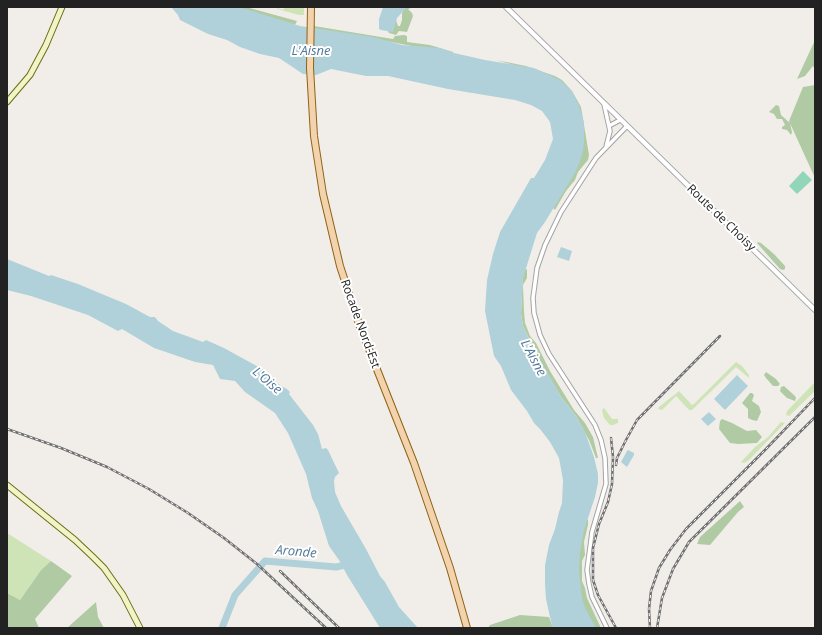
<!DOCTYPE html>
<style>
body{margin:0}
#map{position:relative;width:822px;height:635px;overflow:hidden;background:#f1eeea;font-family:"Open Sans",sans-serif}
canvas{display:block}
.frame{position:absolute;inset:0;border:8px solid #222;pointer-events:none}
</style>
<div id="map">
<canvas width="822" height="635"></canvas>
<div class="frame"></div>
</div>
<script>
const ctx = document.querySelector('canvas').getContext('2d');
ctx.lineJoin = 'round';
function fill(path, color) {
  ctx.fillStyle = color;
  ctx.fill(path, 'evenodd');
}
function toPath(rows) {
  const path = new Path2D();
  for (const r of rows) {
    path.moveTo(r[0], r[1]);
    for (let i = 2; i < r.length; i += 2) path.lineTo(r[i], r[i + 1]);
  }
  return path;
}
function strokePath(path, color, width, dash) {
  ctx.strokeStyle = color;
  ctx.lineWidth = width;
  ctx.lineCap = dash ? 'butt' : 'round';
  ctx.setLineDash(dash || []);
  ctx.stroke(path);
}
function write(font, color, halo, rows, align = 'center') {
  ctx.font = font + ' "Open Sans",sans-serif';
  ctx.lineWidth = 4;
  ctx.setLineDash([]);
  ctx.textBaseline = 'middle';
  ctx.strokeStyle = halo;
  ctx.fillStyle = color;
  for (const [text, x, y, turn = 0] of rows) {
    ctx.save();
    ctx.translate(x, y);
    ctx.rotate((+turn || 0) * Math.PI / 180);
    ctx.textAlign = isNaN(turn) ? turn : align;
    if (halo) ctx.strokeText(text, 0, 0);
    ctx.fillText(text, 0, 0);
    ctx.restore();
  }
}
const grass = toPath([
 [285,7,304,7,304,15,299,15,277,9,277,8,283,10],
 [736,362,742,366,749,375,749,378,736,367,692,410,689,410,676,396,662,410,658,409,659,407,679,391,692,405,694,404],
 [815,382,815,391,789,416,786,415,787,411],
 [604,408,612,419,618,419,618,423,613,425,610,425,604,418,602,410],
 [781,422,785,423,749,460,744,463,741,462,755,447,768,437],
 [7,533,51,561,41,570,20,600,7,593]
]);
const forest = toPath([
 [235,7,246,7,297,21,295,25],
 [405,7,414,7,408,9,412,13,413,16,407,32,399,31,396,35,389,33,387,30,394,21,396,20,398,26,400,26,402,20,402,13],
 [314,26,393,39,395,36,404,35,407,36,407,42,430,45,453,52,453,54,360,36,322,32,314,28],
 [815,40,815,69,813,66,805,76,797,79],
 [496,60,526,66,555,76,562,80,572,91,581,107,589,155,588,160,578,172,575,180,566,191,555,210,552,207,577,165,520,67],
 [815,85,815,178,789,121,803,87],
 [776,105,779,106,781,115,790,123,792,132,791,135,787,130,782,129,782,127,785,125,782,119,777,119,774,114,769,112],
 [758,242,761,243,774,254,785,266,785,269,783,270,780,269,757,243],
 [527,269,527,278,523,285,524,311,525,323,530,336,536,343,550,371,574,410,585,423,593,437,598,458,596,458,589,440,576,416,561,397,541,363,535,347,531,343,523,326,521,314,523,271],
 [766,372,776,379,780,384,778,386,773,386,766,378,764,375],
 [784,386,795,396,796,398,795,401,787,398,780,391,781,387],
 [750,393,752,393,754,395,752,401,759,406,761,412,757,421,752,420,748,418,748,409,742,403],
 [722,419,732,423,747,431,756,430,762,437,757,443,738,444,730,443,719,429,720,421],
 [740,501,744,507,738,512,710,545,697,544,700,537],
 [588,519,588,525,584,542,585,555,582,561,582,581,585,588,587,598,601,628,594,628,583,609,579,584,579,549,585,522],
 [51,561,72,576,35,619,39,628,7,628,7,593,20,600,41,570],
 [96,602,98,617,104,628,67,628],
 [520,615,549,617,553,628,488,628,490,625]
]);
const pitch = toPath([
 [803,171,812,180,797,194,789,186]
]);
const water = toPath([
 [171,7,239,7,300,26,373,37,402,45,440,48,454,53,485,60,534,68,560,80,572,91,579,106,584,122,584,141,583,151,580,161,575,173,545,222,537,233,523,278,521,314,523,326,534,350,561,397,576,416,585,432,594,457,598,474,598,483,595,497,584,530,580,552,579,570,582,598,585,608,596,628,553,628,552,626,546,599,545,584,545,565,549,545,555,529,559,512,562,503,563,480,559,458,550,442,540,429,534,423,527,411,511,390,501,366,494,356,485,311,487,280,493,254,500,232,531,178,534,178,545,160,553,139,550,122,542,111,531,105,515,100,448,89,388,76,366,76,331,69,316,75,303,74,279,58,260,54,240,47,227,40,208,34,180,20,178,15],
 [383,7,407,7,397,18,393,32,381,30,379,29,379,19],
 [561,247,572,251,569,261,557,257],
 [7,259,49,276,51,275,78,284,126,304,150,317,155,317,158,321,173,331,203,342,206,340,224,348,264,370,281,386,287,389,290,392,289,394,313,425,318,434,322,449,326,448,328,450,339,473,335,477,334,481,335,492,341,506,366,549,380,576,385,582,399,607,418,628,380,628,347,575,339,560,329,546,318,511,312,498,306,474,288,433,275,413,245,392,235,381,220,379,213,365,195,362,154,348,122,329,118,331,88,315,31,296,7,290],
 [737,375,748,386,725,410,714,399],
 [709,412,716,419,708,426,701,419],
 [628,450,634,453,634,455,627,467,621,462,627,451]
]);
const river = toPath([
 [222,628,235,595,265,561,336,567,350,564]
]);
const minor = toPath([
 [604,104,610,131,606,147],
 [609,126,620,120],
 [607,628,592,597,589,584,587,570,592,532,606,484,605,458,601,440,595,425,549,354,540,335,534,313,533,298,537,268,545,245,561,212,596,158,627,126]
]);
const tertiary = toPath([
 [506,7,815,310]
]);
const secondary = toPath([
 [7,102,30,75,46,45,62,7],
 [7,485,75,540,93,557,104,568,123,595,140,628]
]);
const primary = toPath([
 [311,7,310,68,314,136,323,194,340,266,359,324,414,463,450,568,467,628]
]);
const rail = toPath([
 [7,429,61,448,107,467,149,489,188,513,224,538,257,564,326,628],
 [611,438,613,457,612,484,608,502,599,524,593,548,593,580,598,595,616,628],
 [616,465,617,458,626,440,637,420,720,336],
 [280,571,339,628],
 [650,628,649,609,651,591,659,568,670,550,686,529,765,450,815,398],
 [657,628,662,598,673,569,689,542,815,417]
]);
const streetNames = [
 ["Route de Choisy",721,218,44],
 ["Rocade Nord-Est",360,324,70]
];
const waterNames = [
 ["L'Aisne",311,51],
 ["L'Aisne",533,358,62],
 ["L'Oise",267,381,40],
 ["Aronde",296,552,5]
];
fill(grass, '#cee4b7');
fill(forest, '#b0cba4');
fill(pitch, '#92d6ba');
fill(water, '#b0d1d9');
strokePath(river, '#b0d1d9', 7);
strokePath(minor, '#a3a3a3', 5.5);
strokePath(tertiary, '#a3a3a3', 6);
strokePath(secondary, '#686f13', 7);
strokePath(primary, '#8e6212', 8);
strokePath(minor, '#fff', 3.5);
strokePath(tertiary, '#fff', 4.5);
strokePath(secondary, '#f2f3c6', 5);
strokePath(primary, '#f2d3ae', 6);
strokePath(rail, '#707070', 2.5);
strokePath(rail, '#fff', 1, [3]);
write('12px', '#222', '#fff', streetNames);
write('italic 13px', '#517798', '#fff', waterNames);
</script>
